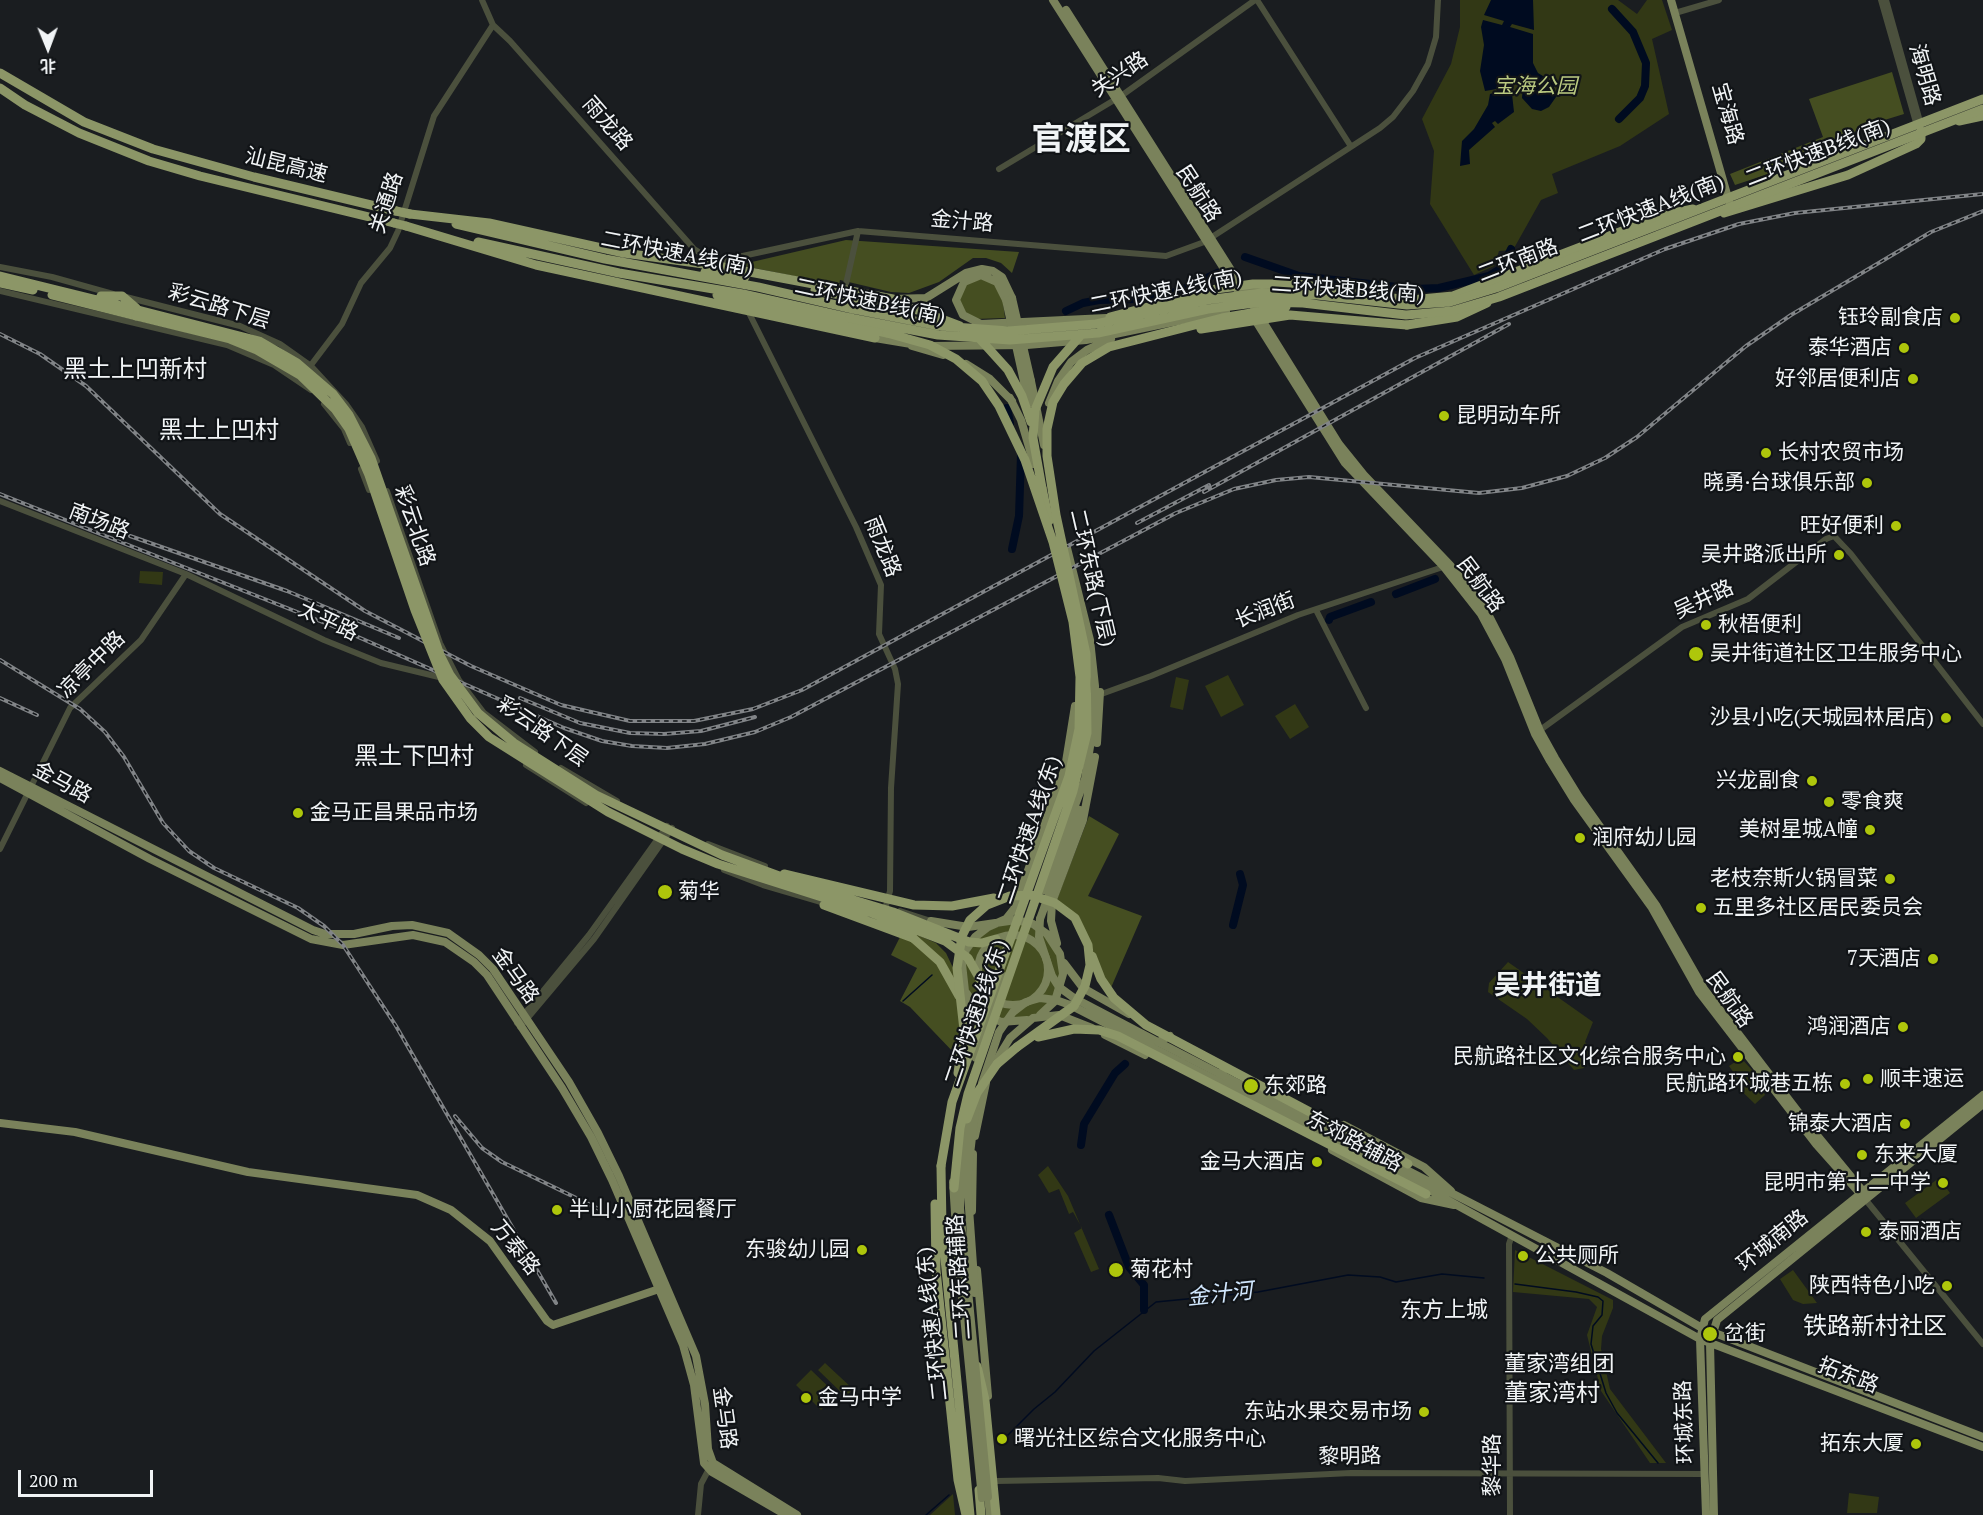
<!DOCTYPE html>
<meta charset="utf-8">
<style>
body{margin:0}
#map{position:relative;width:1983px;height:1515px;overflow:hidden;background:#1a1d20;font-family:"PT Serif","Noto Sans SC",serif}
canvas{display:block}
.north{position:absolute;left:18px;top:18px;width:60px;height:60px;-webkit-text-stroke:4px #111417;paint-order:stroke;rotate:179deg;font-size:16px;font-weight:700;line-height:24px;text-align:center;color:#f1f4f6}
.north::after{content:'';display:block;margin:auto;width:21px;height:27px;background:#f1f4f6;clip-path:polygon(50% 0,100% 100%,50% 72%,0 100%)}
.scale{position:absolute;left:18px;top:1470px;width:135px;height:27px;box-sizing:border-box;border:3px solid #f1f4f6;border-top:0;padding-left:8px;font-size:18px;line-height:21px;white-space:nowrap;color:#f1f4f6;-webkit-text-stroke:4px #111417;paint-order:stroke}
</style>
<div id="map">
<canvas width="1983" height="1515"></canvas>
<div class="north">北</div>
<div class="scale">200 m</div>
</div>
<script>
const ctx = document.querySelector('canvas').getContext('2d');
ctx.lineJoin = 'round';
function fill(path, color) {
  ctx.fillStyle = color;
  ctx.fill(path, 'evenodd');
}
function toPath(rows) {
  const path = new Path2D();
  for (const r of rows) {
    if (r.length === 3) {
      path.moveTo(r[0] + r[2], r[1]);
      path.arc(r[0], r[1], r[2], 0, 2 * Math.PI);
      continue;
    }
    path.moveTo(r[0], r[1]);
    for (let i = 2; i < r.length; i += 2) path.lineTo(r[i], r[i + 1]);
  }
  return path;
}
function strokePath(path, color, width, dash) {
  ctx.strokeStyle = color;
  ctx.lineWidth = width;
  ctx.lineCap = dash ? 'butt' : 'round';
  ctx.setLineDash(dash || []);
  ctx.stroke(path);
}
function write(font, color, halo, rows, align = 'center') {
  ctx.font = font + ' "PT Serif","Noto Sans SC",serif';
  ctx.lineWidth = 4.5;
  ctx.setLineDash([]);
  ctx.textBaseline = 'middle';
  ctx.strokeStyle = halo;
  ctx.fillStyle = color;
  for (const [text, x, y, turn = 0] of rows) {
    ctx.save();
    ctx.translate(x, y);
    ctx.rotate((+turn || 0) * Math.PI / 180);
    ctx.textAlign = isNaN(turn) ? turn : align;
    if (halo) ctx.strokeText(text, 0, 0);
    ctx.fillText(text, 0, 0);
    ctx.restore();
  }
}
const green = toPath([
 [1460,0,1618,0,1637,14,1647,0,1662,0,1672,30,1652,39,1669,114,1620,146,1552,174,1558,193,1541,200,1513,250,1499,251,1494,266,1474,275,1430,204,1434,151,1422,119,1451,64,1460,27],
 [140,571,163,572,162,585,139,583],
 [1228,675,1244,705,1221,717,1205,686],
 [1176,677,1189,680,1183,710,1170,707],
 [1295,704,1309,727,1290,739,1275,716],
 [1508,962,1593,1022,1585,1042,1592,1051,1584,1068,1574,1070,1547,1038,1527,1019,1488,992,1489,983],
 [1741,1058,1753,1071,1765,1095,1755,1104,1728,1078,1734,1073,1729,1066],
 [1048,1166,1068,1196,1099,1269,1091,1272,1074,1233,1082,1228,1073,1212,1069,1214,1059,1189,1049,1193,1040,1178,1038,1175],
 [1939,1178,1950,1193,1916,1218,1905,1203],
 [1515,1250,1613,1300,1613,1308,1602,1336,1601,1349,1610,1389,1666,1463,1650,1463,1601,1391,1587,1335,1597,1307,1589,1299,1513,1292],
 [1793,1270,1817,1303,1803,1304,1793,1300,1780,1279],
 [825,1363,853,1389,846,1397,818,1370],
 [811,1370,836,1394,821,1410,796,1385],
 [1849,1493,1879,1497,1877,1513,1847,1513],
 [953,1494,955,1515,930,1515]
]);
const forest = toPath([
 [1892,72,1904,114,1865,126,1830,147,1783,169,1735,185,1730,174,1823,137,1809,99],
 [846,240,1019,252,1012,273,1001,263,986,258,973,258,939,282,909,293,891,292,840,280,839,285,739,265],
 [981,278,995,284,1003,302,1005,318,975,319,963,312,959,300,966,284],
 [1089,816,1119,834,1088,896,1142,916,1110,990,1078,921,1057,899],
 [1013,972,48],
 [904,929,936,943,946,953,956,974,966,1008,957,1056,910,1007,900,1001,917,968,891,955]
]);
const water = toPath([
 [1491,0,1533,0,1534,30,1512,24,1510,27,1533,34,1533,63,1538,73,1553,82,1556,97,1549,107,1541,111,1532,109,1522,98,1523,85,1519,80,1512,82,1511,86,1503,88,1503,91,1512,94,1514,112,1498,124,1495,121,1492,123,1495,127,1469,150,1470,164,1460,166,1462,141,1474,129,1488,105,1490,94,1497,92,1497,89,1485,91,1480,71,1484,45,1481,27,1483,20,1502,25,1504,21,1484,15]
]);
const stream = toPath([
 [903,1001,932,975],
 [1515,1284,1576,1292,1598,1297,1603,1301,1602,1315,1593,1326,1591,1344,1606,1393,1617,1413,1658,1463],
 [1006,1437,1034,1409,1055,1392,1094,1351,1156,1302,1258,1292,1348,1275,1380,1277,1396,1282,1442,1274,1484,1278],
 [926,1515,949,1495]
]);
const river = toPath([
 [1612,9,1633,32,1646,63,1645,86,1640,98,1619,119],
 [1245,257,1299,276,1415,289,1439,288,1489,276,1502,268,1511,249],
 [1066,311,1083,303,1099,300,1136,299,1177,292,1217,273],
 [1007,408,1010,423],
 [1012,549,1019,516,1021,455],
 [1396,594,1435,579],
 [1329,620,1330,617,1371,602],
 [1233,925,1243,885,1240,874],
 [1081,1145,1084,1124,1115,1073,1125,1064],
 [1109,1215,1129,1267,1144,1285,1144,1310]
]);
const minor = toPath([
 [482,0,493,25,510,41,694,249,716,263],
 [1257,0,1350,145],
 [1881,0,1917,126],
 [1886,0,1921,125],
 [1675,13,1719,0],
 [999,169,1121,96,1255,0],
 [1212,237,1380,128,1393,117,1413,91,1428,64,1436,37,1438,0],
 [715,262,858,231,1166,256,1207,241],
 [0,267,52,277,113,294],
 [846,284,858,231],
 [0,291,227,345,274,365,311,390],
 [126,297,240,326,280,344,311,366,346,404,362,427,377,461],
 [749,313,856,527,881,585,879,634,895,669,898,684,891,788,890,891,884,913],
 [308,369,342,324,361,283,390,248,398,231,434,116,493,25],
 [324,404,344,429,350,443],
 [361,469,369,490],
 [387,491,440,643,459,680,484,713,535,752],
 [0,501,186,574,324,640,381,663,443,678],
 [1316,610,1366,708],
 [1096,696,1151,676,1298,615,1446,566],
 [1536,733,1682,627,1748,599,1826,539,1834,536,1851,554,1983,724],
 [526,765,586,803],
 [561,768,617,801],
 [708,844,765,866],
 [0,849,70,708,141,640,186,574],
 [724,870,763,885,828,904],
 [900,911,931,921],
 [517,1023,589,935,667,826],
 [520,1027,594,939,672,828],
 [1865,1199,1983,1344],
 [996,1481,1158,1478,1185,1481,1351,1473,1705,1474],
 [698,1515,701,1484,710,1467],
 [1510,1515,1509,1244,1512,1235]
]);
const major = toPath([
 [1053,0,1244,300],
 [1671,0,1729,201],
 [1066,10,1243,289],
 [1241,290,1301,291],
 [893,299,926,298,966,273,982,269,993,271,1002,277,1012,298],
 [1249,299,1339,444,1364,475,1450,565,1486,610,1510,657,1540,731,1555,758,1579,797,1656,905,1704,989,1802,1117,1867,1196],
 [1006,300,997,282,981,275,964,282,956,300,963,315,981,324,1106,318],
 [891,309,910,317],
 [1254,318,1345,463,1444,567,1481,614,1505,659,1535,734,1550,761,1574,800,1652,908,1699,992,1816,1144,1865,1199],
 [875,338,917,345],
 [912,346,943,355],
 [932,346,1027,345,1086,340,1226,311],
 [966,364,990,379,1012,401],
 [1031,381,1044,445],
 [1024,382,1029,404],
 [1010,398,1021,420,1034,464],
 [1049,403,1058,381,1071,362,1087,350,1111,339],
 [1097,743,1100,692],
 [0,771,313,930,325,934,354,934,392,926,412,925,448,933,479,955,493,969,569,1082,598,1133,619,1176,696,1356,705,1404,708,1449,713,1463,797,1515],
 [0,778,150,859,311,939,343,945,413,935,445,942,474,962,487,975,562,1088,591,1137,612,1180,683,1345,694,1385,704,1463,712,1472,786,1515],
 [1043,890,1085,779,1094,721,1095,686,1090,640,1067,548],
 [1040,919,1080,810],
 [931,921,968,927,1016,920,1033,924,1047,934,1060,954,1063,974,1055,1001,1040,1015],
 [1013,970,35],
 [1057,943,1051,921,1052,902,1083,820,1095,757],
 [1064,963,1083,988,1129,1014],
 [1074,998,1158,1042,1170,1036],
 [1070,1005,1424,1187,1700,1339,1983,1447],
 [1027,1020,1001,1022,978,1010,965,991,962,964,966,950,975,937,988,927,1006,919,1014,909,1065,768,1075,706],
 [1105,1035,1145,1055],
 [965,1055,969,1029,966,996],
 [991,1069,1010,1038,1033,1018,1059,1015,1092,1028],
 [1222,1072,1224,1076,1607,1273,1702,1328,1983,1437],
 [0,1123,75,1132,248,1172,417,1195,451,1210,490,1241,547,1321,553,1325,659,1289],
 [1344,1125,1424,1167,1451,1191],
 [975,1136,986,1083],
 [1332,1150,1421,1198,1454,1205],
 [972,1211,973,1154],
 [977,1270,988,1396],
 [988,1497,990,1515],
 [1706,1515,1700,1339,1705,1319,1983,1095],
 [1714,1515,1710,1343,1717,1320,1983,1104]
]);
const highway = toPath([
 [0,73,84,122,153,149,254,177,396,211],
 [0,88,25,105,79,133,149,161,200,176,394,223],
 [1959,121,1983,116],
 [1724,213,1848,175,1916,144,1921,139,1921,131],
 [410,214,489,223,624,253,718,266,893,299],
 [456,224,605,259,758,287,853,309],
 [406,226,536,265,875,338],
 [478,242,619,273,743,294,850,318],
 [705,272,745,277],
 [0,276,138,310],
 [0,283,33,290],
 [52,295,136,316],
 [717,295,887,333],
 [1364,295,1411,300,1453,296,1664,215,1693,209],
 [101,296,122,296,136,308],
 [1407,325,1457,317,1487,303],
 [1042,488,1049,521],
 [913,938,940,962,959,996],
 [997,1064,1017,1047],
 [941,1166,942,1228,970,1515],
 [935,1204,936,1270,958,1480,966,1515],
 [977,1366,985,1400,996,1515],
 [979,1490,981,1515]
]);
const rail = toPath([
 [0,334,40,354,86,386,220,514,365,611,471,666,561,705,630,721,694,721,753,709,802,690,1415,358,1665,249,1739,224,1795,213,1983,194],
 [1204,492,1509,324],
 [0,494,340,629,564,728,602,741,632,746,667,748,705,744,755,732,791,717,1176,513,1234,489,1276,480,1309,477,1479,493,1522,488,1567,476,1605,458,1637,437,1746,346,1791,315,1931,232,1983,211],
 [1137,523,1209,485],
 [130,536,287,591,399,638],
 [0,660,80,709,105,732,124,757,163,823,189,851,214,868,298,908,324,926,343,945,396,1026,556,1303],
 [0,698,37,715],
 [520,698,580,723,630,733,664,734,701,731,755,717],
 [455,1116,482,1148,502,1162,599,1209]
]);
const majorBridge = toPath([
 [1012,298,1031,381],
 [1006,300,1024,382],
 [1040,919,1039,937,1052,976,1059,987,1074,998],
 [1158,1042,1224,1076],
 [976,1058,1004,976],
 [982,1083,999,1032,1013,1012,1026,1002,1040,998,1056,1000,1070,1005],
 [968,1116,961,1165,960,1208,988,1497],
 [953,1182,957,1245,982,1498],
 [975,1293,967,1180,976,1103]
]);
const highwayBridge = toPath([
 [396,211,410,214],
 [394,223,406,226],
 [815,290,918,310,960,326],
 [853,309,940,326,1009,331,1096,324,1206,300,1262,293,1317,295,1407,305,1450,302,1496,288,1983,99],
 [138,310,259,341,297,363,333,394,349,415,371,458,440,655,450,675,478,713,514,743,596,795,722,855,801,884,893,912,969,942,982,943,996,939],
 [136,316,230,339,257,350,300,375,335,409,349,429,369,475,415,610,443,680,470,718,489,737,608,812,682,849,718,864,872,913,945,941,968,958,981,981],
 [1110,317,1216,289,1253,284,1299,284,1364,295],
 [850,318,938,335,1010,340,1098,333,1208,309,1262,302,1303,303,1406,315,1452,311,1499,297,1983,109],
 [1201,329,1290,315,1407,325],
 [887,333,930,345,956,359,982,381,999,406,1025,460,1053,542,1073,622,1080,677,1079,729,1069,776,952,1102,941,1166],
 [979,338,1008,370,1022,396,1031,422],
 [1042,488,1033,438,1035,410,1053,367,1081,335],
 [784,874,914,905,952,906,994,898],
 [824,905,913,938],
 [1092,956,1101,979,1114,998,1146,1025,1408,1164],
 [1038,1037,1074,1029,1099,1030,1118,1036,1426,1194],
 [958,1073,964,1030,957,968,962,936,970,920,987,905,1010,896,1031,895,1055,903,1075,918,1088,945,1090,965,1085,986,1074,1006,1017,1047],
 [967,1119,977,1093,997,1064],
 [954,1188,960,1128,968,1094,1073,791,1087,733,1086,654,1056,515,1047,456,1047,429,1053,402,1064,384,1082,363,1109,347,1222,318,1286,307]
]);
const markers = [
 [1955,318,6,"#aec60b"],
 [1904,348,6,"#aec60b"],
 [1913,379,6,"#aec60b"],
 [1444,416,6,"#aec60b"],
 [1766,453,6,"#aec60b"],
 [1867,483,6,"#aec60b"],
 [1896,526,6,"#aec60b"],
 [1839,555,6,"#aec60b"],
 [1706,625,6,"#aec60b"],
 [1696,654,8,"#aec60b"],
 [1946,718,6,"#aec60b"],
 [1812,781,6,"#aec60b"],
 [1829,802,6,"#aec60b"],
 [298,813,6,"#aec60b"],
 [1870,830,6,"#aec60b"],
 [1580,838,6,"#aec60b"],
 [1890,879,6,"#aec60b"],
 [665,892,8,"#aec60b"],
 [1701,908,6,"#aec60b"],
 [1933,959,6,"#aec60b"],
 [1903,1027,6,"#aec60b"],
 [1738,1057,6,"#aec60b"],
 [1868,1079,6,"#aec60b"],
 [1845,1084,6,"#aec60b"],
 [1251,1086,8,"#aec60b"],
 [1905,1124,6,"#aec60b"],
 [1862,1155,6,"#aec60b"],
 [1317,1162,6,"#aec60b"],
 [1943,1183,6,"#aec60b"],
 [557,1210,6,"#aec60b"],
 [1866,1232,6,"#aec60b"],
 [862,1250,6,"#aec60b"],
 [1523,1256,6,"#aec60b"],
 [1116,1270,8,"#aec60b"],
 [1947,1286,6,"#aec60b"],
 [1710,1334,8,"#aec60b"],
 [806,1398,6,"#aec60b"],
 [1424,1412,6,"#aec60b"],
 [1002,1439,6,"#aec60b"],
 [1916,1444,6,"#aec60b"]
];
const streetNames = [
 ["关兴路",1120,75,-34],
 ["海明路",1924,75,74],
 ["宝海路",1727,114,74],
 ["雨龙路",607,124,49],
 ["二环快速B线(南)",1818,153,-21],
 ["汕昆高速",286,166,14],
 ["民航路",1198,194,57],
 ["关通路",387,203,-72],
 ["二环快速A线(南)",1651,209,-21],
 ["金汁路",962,222,5],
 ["二环快速A线(南)",677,254,11],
 ["二环南路",1518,261,-21],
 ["二环快速B线(南)",1348,290,4],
 ["二环快速A线(南)",1166,292,-11],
 ["二环快速B线(南)",870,302,12],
 ["彩云路下层",219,307,17],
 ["南场路",99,522,21],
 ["彩云北路",414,526,71],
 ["雨龙路",882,547,68],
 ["二环东路(下层)",1092,578,77],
 ["民航路",1480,585,53],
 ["吴井路",1704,600,-25],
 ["长润街",1265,611,-21],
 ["太平路",328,622,25],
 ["凉亭中路",92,665,-45],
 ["彩云路下层",542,732,35],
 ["金马路",62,783,28],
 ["二环快速A线(东)",1030,830,-71],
 ["金马路",515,976,54],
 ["民航路",1729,1000,54],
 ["二环快速B线(东)",977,1013,-71],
 ["东郊路辅路",1354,1142,28],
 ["环城南路",1773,1241,-39],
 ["万泰路",515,1248,51],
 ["二环东路辅路",960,1277,-94],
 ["二环快速A线(东)",933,1324,-96],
 ["拓东路",1848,1376,21],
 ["金马路",724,1418,82],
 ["环城东路",1685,1422,-92],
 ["黎明路",1350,1457,-1],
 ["黎华路",1493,1465,-90]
];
const parkNames = [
 ["宝海公园",1535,87]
];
const poiNames = [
 ["钰玲副食店",1943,318],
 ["泰华酒店",1892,348],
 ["好邻居便利店",1901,379],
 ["昆明动车所",1456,416,"left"],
 ["长村农贸市场",1778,453,"left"],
 ["晓勇·台球俱乐部",1855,483],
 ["旺好便利",1884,526],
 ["吴井路派出所",1827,555],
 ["秋梧便利",1718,625,"left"],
 ["吴井街道社区卫生服务中心",1710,654,"left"],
 ["沙县小吃(天城园林居店)",1934,718],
 ["兴龙副食",1800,781],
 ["零食爽",1841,802,"left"],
 ["金马正昌果品市场",310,813,"left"],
 ["美树星城A幢",1858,830],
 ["润府幼儿园",1592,838,"left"],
 ["老枝奈斯火锅冒菜",1878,879],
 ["菊华",678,892,"left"],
 ["五里多社区居民委员会",1713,908,"left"],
 ["7天酒店",1921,959],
 ["鸿润酒店",1891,1027],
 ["民航路社区文化综合服务中心",1726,1057],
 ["顺丰速运",1880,1079,"left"],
 ["民航路环城巷五栋",1833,1084],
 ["东郊路",1264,1086,"left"],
 ["锦泰大酒店",1893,1124],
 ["东来大厦",1874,1155,"left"],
 ["金马大酒店",1305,1162],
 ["昆明市第十二中学",1931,1183],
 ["半山小厨花园餐厅",569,1210,"left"],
 ["泰丽酒店",1878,1232,"left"],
 ["东骏幼儿园",850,1250],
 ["公共厕所",1535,1256,"left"],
 ["菊花村",1130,1270,"left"],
 ["陕西特色小吃",1935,1286],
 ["岔街",1724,1334,"left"],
 ["金马中学",818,1398,"left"],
 ["东站水果交易市场",1412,1412],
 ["曙光社区综合文化服务中心",1014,1439,"left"],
 ["拓东大厦",1904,1444]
];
const waterNames = [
 ["金汁河",1220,1295,-6]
];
const neighbourhoodNames = [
 ["东方上城",1444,1311],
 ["董家湾组团",1559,1365]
];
const quarterNames = [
 ["黑土上凹新村",135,370],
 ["黑土上凹村",219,431],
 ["黑土下凹村",414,757],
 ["铁路新村社区",1875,1327],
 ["董家湾村",1552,1394]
];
const districtNames = [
 ["吴井街道",1548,986]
];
const townNames = [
 ["官渡区",1081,141]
];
fill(green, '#323815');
fill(forest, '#454e21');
fill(water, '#000b20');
strokePath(stream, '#000b20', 1.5);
strokePath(river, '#000b20', 8);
strokePath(minor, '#4b503d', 6);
strokePath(major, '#7a825b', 8);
strokePath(highway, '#8c9667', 9);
strokePath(rail, '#818487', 4);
strokePath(rail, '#111417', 1.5, [4.5]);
strokePath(majorBridge, '#7a825b', 8);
strokePath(highwayBridge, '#8c9667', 9);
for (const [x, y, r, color] of markers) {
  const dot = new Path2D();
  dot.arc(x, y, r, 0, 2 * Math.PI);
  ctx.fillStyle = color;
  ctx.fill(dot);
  strokePath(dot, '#111417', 2);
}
write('21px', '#f1f4f6', '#111417', streetNames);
write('italic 21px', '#bac980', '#111417', parkNames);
write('21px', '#f1f4f6', '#111417', poiNames, 'right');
write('italic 22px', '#d1e7fe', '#111417', waterNames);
write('22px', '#f1f4f6', '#111417', neighbourhoodNames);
write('24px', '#f1f4f6', '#111417', quarterNames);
write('bold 27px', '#f1f4f6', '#111417', districtNames);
write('bold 33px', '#f1f4f6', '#111417', townNames);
</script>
